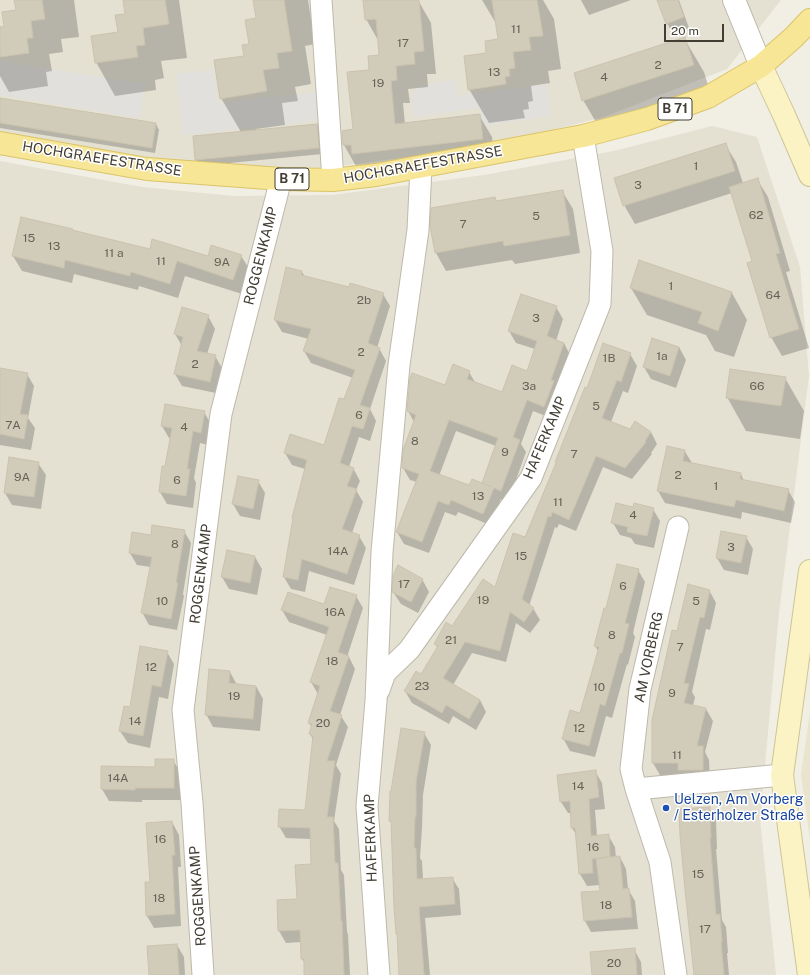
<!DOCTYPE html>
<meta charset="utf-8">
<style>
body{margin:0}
#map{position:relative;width:810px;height:975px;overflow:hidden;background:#f1eee4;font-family:"Public Sans",sans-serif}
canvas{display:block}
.scale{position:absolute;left:664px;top:24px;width:60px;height:18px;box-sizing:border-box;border:2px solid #423e34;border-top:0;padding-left:5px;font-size:12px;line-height:14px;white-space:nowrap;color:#423e34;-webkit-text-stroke:3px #fff;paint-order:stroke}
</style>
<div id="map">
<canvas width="810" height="975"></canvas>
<div class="scale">20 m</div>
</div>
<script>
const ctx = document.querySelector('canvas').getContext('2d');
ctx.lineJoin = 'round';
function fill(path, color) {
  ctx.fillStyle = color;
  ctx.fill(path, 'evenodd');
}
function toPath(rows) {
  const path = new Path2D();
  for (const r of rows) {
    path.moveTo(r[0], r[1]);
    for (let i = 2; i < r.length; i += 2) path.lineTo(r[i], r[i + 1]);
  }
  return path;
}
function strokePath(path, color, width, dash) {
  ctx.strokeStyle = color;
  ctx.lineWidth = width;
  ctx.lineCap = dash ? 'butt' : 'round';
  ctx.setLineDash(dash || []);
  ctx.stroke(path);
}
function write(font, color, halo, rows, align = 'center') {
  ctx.font = font + ' "Public Sans",sans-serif';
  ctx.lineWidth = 3;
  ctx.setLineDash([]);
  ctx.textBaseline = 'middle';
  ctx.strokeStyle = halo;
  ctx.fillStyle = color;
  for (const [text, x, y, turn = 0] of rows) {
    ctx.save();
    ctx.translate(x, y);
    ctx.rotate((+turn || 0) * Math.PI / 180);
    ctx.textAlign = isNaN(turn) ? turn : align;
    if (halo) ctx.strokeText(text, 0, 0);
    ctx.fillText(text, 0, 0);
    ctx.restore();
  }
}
const residential = toPath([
 [0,0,781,0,727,69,604,117,483,147,326,168,275,167,152,158,46,141,0,131],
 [712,126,757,137,800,267,809,376,779,613,760,819,776,975,0,975,0,161,142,187,234,196,332,195,484,175,614,151]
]);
const education = toPath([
 [810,712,810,840,801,774]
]);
const parking = toPath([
 [0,61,145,84,140,118,0,95],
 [213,70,217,103,320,92,323,120,183,135,176,74],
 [455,80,457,96,546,84,551,116,483,126,480,108,414,117,411,97,419,86]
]);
const shadow = toPath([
 [15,0,74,0,79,37,61,39,63,52,49,54,52,71,46,72,48,86,9,92,0,76,0,28,5,27,17,11],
 [124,0,179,0,187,58,161,61,164,78,155,80,156,90,115,96,96,62,119,33,127,15],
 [254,0,308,0,315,44,305,46,311,84,295,87,298,101,282,103,285,125,256,129,257,131,317,125,320,131,322,154,199,166,196,160,241,132,221,98,245,57,250,44,257,19],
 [364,0,418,0,431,23,436,74,427,74,428,87,408,89,410,103,403,103,405,124,479,115,492,137,495,161,357,168,344,145,343,131,354,130,370,71,380,56,379,42,366,19],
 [482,0,543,0,554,19,561,69,548,71,550,83,531,86,533,101,528,102,529,109,523,110,525,118,489,123,469,89,487,54,499,39,497,25],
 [581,0,631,0,589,15],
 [658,0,679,0,689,28,673,34,667,23],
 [684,38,704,72,712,98,603,134,583,100],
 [0,99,156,124,159,130,155,153,0,128],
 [725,144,736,162,743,183,757,179,768,197,790,271,786,272,809,348,782,356,771,337,753,262,732,193,635,224,624,205],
 [562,191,573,209,580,253,515,264,512,260,446,271,436,253,495,198,497,202],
 [72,229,73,231,150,250,208,257,241,256,250,270,242,294,185,276,178,298,139,286,138,290,74,274,72,283,22,271,13,256],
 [302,272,305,277,350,288,383,294,390,306,377,348,379,348,386,361,370,409,376,421,370,441,359,437,349,467,353,468,360,481,356,490,363,502,352,533,359,536,366,548,354,585,309,571,305,592,291,589,284,577,294,520,293,517,305,469,292,465,285,453,325,446,345,401,353,378,311,363,304,351,309,339,282,332,275,320],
 [631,288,732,293,747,320,734,357,715,351,706,335,647,315],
 [556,307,563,319,556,341,564,343,570,355,551,418,533,411,521,444,526,452,508,502,501,499,490,525,458,512,456,516,445,512,429,553,404,544,397,532,417,482,410,480,403,468,414,422,408,411,469,372,476,384,503,394,527,372,535,349,516,343,509,331],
 [456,431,496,446,484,485,470,486,439,476],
 [183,308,208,316,215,329,207,354,215,356,222,368,216,393,182,386,175,374,182,346,175,334],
 [679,347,686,360,676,388,651,379,644,367],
 [630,354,637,366,628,393,623,391,611,422,630,430,651,432,657,444,651,453,652,454,632,479,603,467,576,531,559,524,557,528,555,527,529,606,533,608,540,620,530,633,516,623,506,662,472,653,453,685,480,700,486,712,476,730,453,716,449,724,412,703,405,691,421,675,438,649,435,644,496,588,525,538,587,389],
 [0,369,27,374,34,386,28,418,35,428,31,450,0,445],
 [785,378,804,411,800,439,746,431,727,397],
 [166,405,204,412,211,424,208,445,200,443,194,478,196,483,193,508,167,504,160,492,171,439,169,438,162,426],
 [684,450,692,463,691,464,741,474,744,481,788,490,795,502,791,523,742,512,741,519,665,503,658,491],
 [38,463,46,475,41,509,12,505,5,493],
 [258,481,265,493,260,520,240,516,233,504],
 [634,508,653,509,660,521,654,548,635,544,631,538,620,535,613,523],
 [184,531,191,543,183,594,184,596,177,630,149,625,142,612,151,567,137,565,130,553,151,536],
 [746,537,753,549,748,575,724,570,717,558],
 [255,557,262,569,257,595,229,589,222,577],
 [638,570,645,582,633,633,635,637,628,665,627,664,612,718,606,716,595,757,570,751,563,738,581,714,599,652,595,646],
 [422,579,429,592,418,613,401,604,393,592],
 [709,590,716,603,710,630,706,629,692,692,695,697,693,706,706,709,713,721,705,752,709,760,710,782,683,775,660,775,653,763,653,720,677,633],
 [356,596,363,608,347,657,349,657,355,669,340,715,341,716,348,727,336,765,341,774,334,821,339,829,341,870,344,875,347,932,348,934,350,975,305,975,305,963,302,959,301,942,286,943,279,931,278,901,298,900,312,865,311,839,286,838,279,826,306,811,314,741,310,734,312,728,309,723,318,694,311,682,327,635,289,622,282,610,325,605],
 [167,652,174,664,168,699,159,697,150,748,128,743,120,731,130,708],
 [230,672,237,685,256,686,263,699,260,731,213,727,206,714],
 [424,733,431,745,423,795,422,828,420,858,422,861,423,879,452,878,459,889,461,915,425,918,430,975,400,975,398,936,397,934,392,823,390,821],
 [173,760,180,772,180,800,142,800,142,802,109,801,102,789,156,768],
 [595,771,602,783,605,809,595,810,597,836,608,835,615,847,616,858,620,857,626,869,628,889,635,901,638,929,591,932,585,921,601,891,600,885,587,886,580,874,577,836,572,828,572,813,568,813,561,802],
 [709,808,716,820,717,849,716,849,722,920,726,927,728,953,727,953,729,975,694,975,686,890],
 [172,822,179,835,181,867,178,867,181,926,154,928,147,916,151,883],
 [177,945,184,957,185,975,150,975],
 [634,949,641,962,642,975,593,975]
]);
const building = toPath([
 [14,0,42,0,45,19,31,21,33,38,27,38,29,53,0,57,0,27,4,26,2,12,16,10,14,0],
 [123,0,165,0,169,24,143,28,145,45,136,46,138,57,95,63,91,36,118,32,115,15,125,14,123,0],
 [253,0,284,0,292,51,277,53,279,68,263,70,267,91,220,99,214,60,244,56,242,45,249,44,245,20,256,18,253,0],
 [363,0,419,0,424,51,414,52,415,64,396,66,397,80,391,81,395,124,480,114,483,139,352,154,351,145,343,145,342,131,353,129,347,72,369,70,368,56,379,55,376,19,365,20,363,0],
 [492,0,537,0,543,36,529,37,531,50,513,52,515,68,509,69,510,76,505,77,506,84,468,90,464,56,486,53,485,41,498,39,492,0],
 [657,0,678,0,684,17,666,24,657,0],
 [685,37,694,65,582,101,574,73,685,37],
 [0,98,156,123,152,148,0,123,0,98],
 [317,124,319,148,195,160,193,136,317,124],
 [726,143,735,171,623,206,614,178,726,143],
 [758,178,780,253,776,254,799,329,770,338,747,263,752,261,729,187,758,178],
 [563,190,570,235,504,246,503,241,435,253,430,226,431,208,495,197,496,201,563,190],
 [21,217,73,229,72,230,150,249,152,239,208,256,211,245,242,255,233,280,177,261,170,284,131,272,130,276,65,260,64,268,12,256,21,217],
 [639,260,732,292,718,331,698,323,702,312,630,288,639,260],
 [286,267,302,271,301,275,349,287,350,283,384,293,368,343,380,348,360,405,370,408,363,429,352,426,340,463,354,468,347,486,357,489,342,529,360,535,347,574,302,559,298,580,283,577,293,518,292,518,307,460,284,453,290,434,324,445,339,398,344,399,355,370,303,351,311,329,274,320,286,267],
 [521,294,557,306,547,336,564,343,551,380,554,381,544,407,527,400,513,437,520,440,501,491,494,488,483,514,451,500,449,505,438,501,422,542,396,532,419,474,402,468,403,450,416,415,407,411,410,378,412,373,445,385,453,364,470,371,467,379,502,392,512,365,527,371,537,341,508,331,521,294],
 [449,420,498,438,482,483,492,487,472,479,469,485,430,471,449,420],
 [182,307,209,315,197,351,216,355,210,382,174,374,183,337,174,334,182,307],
 [652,338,679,347,670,376,643,367,652,338],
 [603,343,631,353,621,382,617,380,602,418,630,429,635,421,651,432,645,441,646,442,625,468,596,456,569,520,552,512,551,517,548,516,522,599,534,608,524,622,510,612,500,651,465,642,443,678,480,700,469,719,446,705,442,713,404,691,416,671,421,674,438,646,434,644,446,622,452,626,483,579,495,587,513,533,525,537,556,463,555,462,585,387,587,388,603,343],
 [0,368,28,373,20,414,28,415,24,439,0,434,0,368],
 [730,369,786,377,781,406,726,398,730,369],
 [165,404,205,411,201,433,193,431,187,469,190,469,186,496,159,492,162,466,165,466,172,428,161,426,165,404],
 [667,446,685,450,683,461,741,473,740,479,789,489,784,511,736,500,734,507,657,491,667,446],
 [9,457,39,462,34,497,4,493,9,457],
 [238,476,259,480,253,509,232,504,238,476],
 [616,503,633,507,634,503,654,508,647,536,627,532,628,527,611,523,616,503],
 [152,525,185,530,176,583,178,583,171,619,141,613,152,557,129,553,132,532,151,535,152,525],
 [721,531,747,536,741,563,716,558,721,531],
 [227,550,255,556,250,583,221,577,227,550],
 [617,564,639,569,625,623,629,624,622,653,620,653,605,706,600,704,589,746,562,739,570,710,580,713,599,647,594,646,604,608,606,608,617,564],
 [398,565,423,579,411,602,392,592,393,575,398,565],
 [688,584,710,590,704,618,700,617,684,683,689,684,684,703,706,708,697,746,703,746,703,770,678,770,678,763,652,763,652,720,672,630,677,631,688,584],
 [330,587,357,595,338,652,349,656,330,711,342,715,327,761,335,761,327,817,333,817,335,863,338,863,341,921,342,921,344,975,304,975,304,959,301,959,300,930,278,931,277,900,297,899,295,865,311,864,310,828,278,827,279,809,305,810,313,736,309,734,312,724,308,723,320,686,310,682,329,627,281,610,288,592,324,604,330,587],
 [140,646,168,651,161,687,152,685,143,736,119,731,124,706,130,707,140,646],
 [209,669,230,671,229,683,256,686,253,719,205,715,209,669],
 [401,728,425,732,416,782,416,817,415,817,414,848,416,848,417,879,453,877,455,904,419,907,424,975,399,975,397,934,396,934,394,907,391,821,389,821,390,791,391,791,401,728],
 [155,759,174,759,174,788,135,788,135,790,101,789,101,766,155,767,155,759],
 [596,770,599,797,589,799,591,836,609,834,610,857,620,856,623,889,629,888,632,917,584,921,581,892,600,891,596,859,608,857,592,859,593,873,579,874,575,828,571,828,570,801,560,802,557,775,596,770],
 [710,807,711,838,710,838,716,915,720,914,722,942,721,942,724,975,694,975,685,890,680,835,679,809,710,807],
 [172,821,175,855,172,855,175,914,146,916,145,882,150,882,146,823,172,821],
 [177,944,179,975,149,975,147,946,177,944],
 [635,948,637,975,592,975,590,952,635,948]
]);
const minor = toPath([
 [321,0,333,180],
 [379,690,385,673,409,650,531,478,600,304,602,251,583,136],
 [636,789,782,775],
 [203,975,192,803,183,710,221,414,281,179],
 [379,975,367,806,376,701,382,552,399,365,418,230,421,167],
 [676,975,660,862,636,789,631,769,640,689,678,527]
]);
const tertiary = toPath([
 [734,0,761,66]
]);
const secondary = toPath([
 [761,66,784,115,810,175],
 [809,975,782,775,810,571]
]);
const primary = toPath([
 [0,143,147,169,281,179,333,180,376,175,583,136,647,119,708,97,761,66,794,37,810,20]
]);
const markers = [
 [666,808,4,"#1a4fb4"]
];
const numberNames = [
 ["11",516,29],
 ["17",403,43],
 ["2",658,65],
 ["13",494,72],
 ["4",604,77],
 ["19",378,83],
 ["1",696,166],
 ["3",638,185],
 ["62",756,215],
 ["5",536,216],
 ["7",463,224],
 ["15",29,238],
 ["13",54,246],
 ["11 a",114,253],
 ["11",161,261],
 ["9A",222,262],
 ["1",671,286],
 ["64",773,295],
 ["2b",364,300],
 ["3",536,318],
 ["2",361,352],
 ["1a",662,356],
 ["1B",609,358],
 ["2",195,364],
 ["3a",529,386],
 ["66",757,386],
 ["5",596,406],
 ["6",359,415],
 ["7A",13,425],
 ["4",184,427],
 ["8",415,441],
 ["9",505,452],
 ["7",574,454],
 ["2",678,475],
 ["9A",22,477],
 ["6",177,480],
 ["1",716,486],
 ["13",478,496],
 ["11",558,502],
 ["4",633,515],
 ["8",175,544],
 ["3",731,547],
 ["14A",338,551],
 ["15",521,556],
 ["17",404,584],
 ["6",623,586],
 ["19",483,600],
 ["10",162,601],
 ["5",696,601],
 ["16A",335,612],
 ["8",612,635],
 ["21",451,640],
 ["7",680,647],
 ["18",332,661],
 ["12",151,667],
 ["23",422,686],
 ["10",599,687],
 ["9",672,693],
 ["19",234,696],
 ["14",135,721],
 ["20",323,723],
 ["12",579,728],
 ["11",677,755],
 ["14A",118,778],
 ["14",578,786],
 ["16",160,839],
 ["16",593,847],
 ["15",698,874],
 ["18",159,898],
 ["18",606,905],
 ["17",705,929],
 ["20",614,963]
];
const shields = [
 [675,109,34],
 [292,179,34]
];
const shieldNames = [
 ["B 71",675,109],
 ["B 71",292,179]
];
const streetNames = [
 ["HOCHGRAEFESTRASSE",102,159,9],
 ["HOCHGRAEFESTRASSE",423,165,-10],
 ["ROGGENKAMP",261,256,-76],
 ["HAFERKAMP",545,438,-67],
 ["ROGGENKAMP",201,574,-83],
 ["AM VORBERG",649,657,-78],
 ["HAFERKAMP",371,838,-92],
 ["ROGGENKAMP",198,896,-94]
];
const transitNames = [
 ["Uelzen, Am Vorberg",674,800],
 ["/ Esterholzer Straße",674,816]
];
fill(residential, '#e4e1d2');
fill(education, '#e9e4ce');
fill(parking, '#e1e0dc');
fill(shadow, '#0003');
fill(building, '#d1cbba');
strokePath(building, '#ccc3ae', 1);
strokePath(minor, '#beb9aa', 23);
strokePath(tertiary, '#beb9aa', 24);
strokePath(secondary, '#cec596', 24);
strokePath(primary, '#dbc468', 24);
strokePath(minor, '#fff', 21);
strokePath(tertiary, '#fff', 22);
strokePath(secondary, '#fbf3c4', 22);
strokePath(primary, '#f7e696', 22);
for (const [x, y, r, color] of markers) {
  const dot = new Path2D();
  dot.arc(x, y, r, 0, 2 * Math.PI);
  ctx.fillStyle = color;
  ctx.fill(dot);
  strokePath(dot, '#fff', 1.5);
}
write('12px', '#666156', null, numberNames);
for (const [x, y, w] of shields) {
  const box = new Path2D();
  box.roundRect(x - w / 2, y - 11, w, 22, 3);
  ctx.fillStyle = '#fff';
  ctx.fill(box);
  strokePath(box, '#423e34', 1);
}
write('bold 13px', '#423e34', null, shieldNames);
write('14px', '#423e34', '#fff', streetNames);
write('14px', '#164399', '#fff', transitNames, 'left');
</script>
